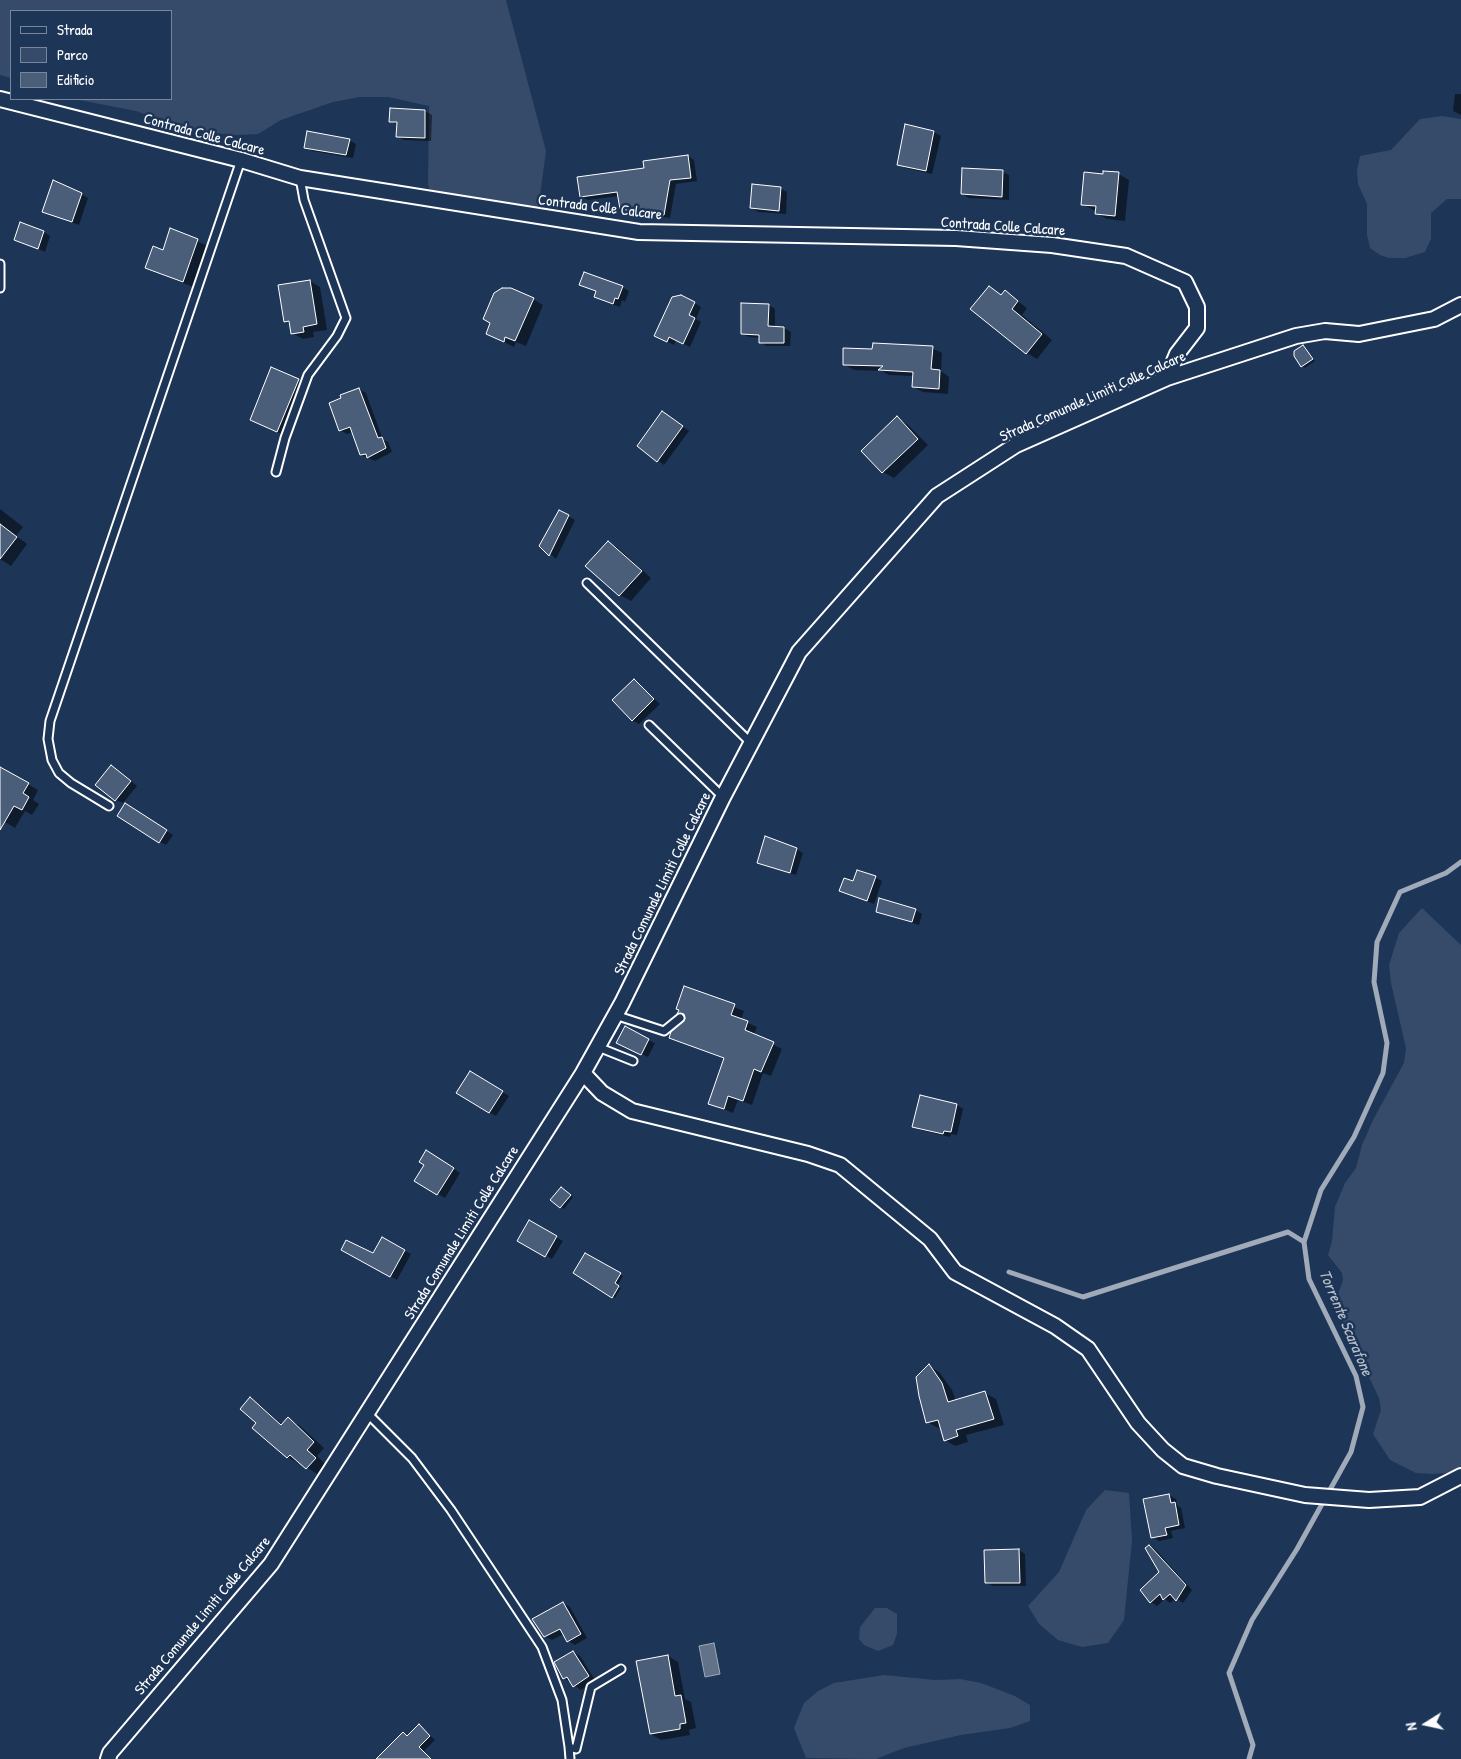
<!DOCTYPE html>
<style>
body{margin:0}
#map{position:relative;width:1461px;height:1759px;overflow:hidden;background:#1d3557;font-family:"Patrick Hand",sans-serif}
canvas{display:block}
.legend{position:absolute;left:10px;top:10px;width:162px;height:90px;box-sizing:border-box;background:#1d3557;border:1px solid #77869a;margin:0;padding:6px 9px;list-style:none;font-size:15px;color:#fff}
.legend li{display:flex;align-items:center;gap:10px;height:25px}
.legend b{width:25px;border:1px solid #77869a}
.north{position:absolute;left:1401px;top:1699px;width:50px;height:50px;-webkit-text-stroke:4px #1d3557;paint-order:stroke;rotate:260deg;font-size:14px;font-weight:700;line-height:20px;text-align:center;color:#fff}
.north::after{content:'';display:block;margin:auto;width:18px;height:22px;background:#fff;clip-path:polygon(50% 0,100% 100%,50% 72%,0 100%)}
</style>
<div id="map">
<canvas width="1461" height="1759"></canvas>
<ul class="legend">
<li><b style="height:6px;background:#1d3557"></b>Strada</li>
<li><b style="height:14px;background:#364b69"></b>Parco</li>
<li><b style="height:14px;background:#4a5d79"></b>Edificio</li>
</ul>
<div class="north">N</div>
</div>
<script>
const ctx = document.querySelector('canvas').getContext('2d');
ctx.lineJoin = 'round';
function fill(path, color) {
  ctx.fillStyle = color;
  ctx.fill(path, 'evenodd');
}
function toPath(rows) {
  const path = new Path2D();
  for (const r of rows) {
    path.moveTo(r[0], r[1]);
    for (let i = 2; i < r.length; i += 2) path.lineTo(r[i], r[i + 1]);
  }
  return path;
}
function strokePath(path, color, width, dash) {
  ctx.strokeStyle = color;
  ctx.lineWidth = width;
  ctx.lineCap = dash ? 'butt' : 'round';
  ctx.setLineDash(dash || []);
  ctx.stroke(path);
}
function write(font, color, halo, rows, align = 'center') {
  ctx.font = font + ' "Patrick Hand",sans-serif';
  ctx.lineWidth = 5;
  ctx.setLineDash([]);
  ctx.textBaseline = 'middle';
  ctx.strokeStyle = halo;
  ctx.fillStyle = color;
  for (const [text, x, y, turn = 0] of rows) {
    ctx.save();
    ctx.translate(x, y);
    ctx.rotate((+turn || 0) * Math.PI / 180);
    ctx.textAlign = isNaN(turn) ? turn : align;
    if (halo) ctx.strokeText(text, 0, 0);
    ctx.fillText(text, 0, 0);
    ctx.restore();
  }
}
const green = toPath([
 [0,0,506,0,546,151,538,210,432,197,428,185,429,106,388,97,360,97,333,102,281,120,258,134,236,135,191,131,136,111,74,99,171,99,171,11,11,11,11,78,0,75],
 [1442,116,1461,119,1461,199,1447,199,1431,213,1431,239,1425,252,1405,258,1389,258,1380,255,1370,248,1367,235,1367,204,1358,184,1357,170,1360,156,1391,150,1420,119],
 [1422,908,1461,945,1461,1468,1446,1473,1432,1474,1416,1473,1390,1460,1373,1434,1381,1410,1379,1398,1334,1305,1343,1280,1342,1273,1328,1255,1332,1241,1335,1207,1345,1183,1356,1168,1362,1145,1373,1120,1404,1063,1406,1048,1391,983,1389,965,1399,933],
 [1105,1490,1129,1493,1132,1541,1124,1620,1108,1643,1082,1647,1058,1640,1039,1624,1028,1606,1059,1572,1086,1510],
 [875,1608,887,1608,897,1614,897,1634,893,1645,878,1651,864,1645,859,1639,860,1627],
 [884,1675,935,1680,960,1679,981,1683,1015,1696,1030,1705,1030,1721,1010,1728,961,1735,904,1748,876,1759,806,1758,794,1728,804,1703,818,1691,834,1683]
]);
const water = toPath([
 [714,1643,720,1674,705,1677,699,1646,714,1643]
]);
const shadow = toPath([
 [1455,94,1461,94,1461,115,1453,111],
 [391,110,425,111,432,115,431,141,404,140,397,136,398,125,391,121],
 [906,126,934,132,941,136,932,174,905,168,898,164],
 [349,140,356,144,353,158,312,151,305,147],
 [688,156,694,160,697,181,676,184,670,218,628,212,622,208,619,196,588,200,581,197,646,169],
 [1003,172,1009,175,1009,200,969,198,962,194],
 [1104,172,1119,174,1129,180,1125,221,1107,219,1096,213,1096,211,1082,204],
 [780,188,787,192,786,214,758,212,752,208],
 [81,194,88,198,79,225,44,212],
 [171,230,208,246,193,287,146,268,163,252],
 [44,232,50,236,45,252,16,239],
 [310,281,320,287,327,330,313,332,314,337,303,339,292,333,291,324,285,321],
 [581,285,622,287,629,291,625,302,622,300,620,307,602,301,595,297,597,292],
 [989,287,1002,296,1005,292,1027,308,1022,315,1052,340,1037,359,1027,353],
 [533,299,543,305,526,346,516,342,514,347,498,339],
 [695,303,701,307,696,319,701,322,690,347,676,340,674,345,662,339],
 [769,305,775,309,775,328,784,328,791,332,790,346,766,346,760,342,760,338,749,337,742,334],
 [1303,347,1315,361,1305,368,1302,366],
 [932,348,942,353,941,371,949,377,948,394,923,392,913,387,914,376,889,375,882,371,854,370,845,365],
 [298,380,309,386,288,437,251,420],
 [359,389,366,393,383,440,388,442,392,452,375,461,361,455,353,432,347,434,340,430],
 [668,416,689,431,664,465,638,446],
 [897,418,907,424,928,445,894,478,883,472,863,451],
 [0,509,23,527,16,536,27,544,11,566,0,559],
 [559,511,575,520,556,559,541,545],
 [608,542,618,548,651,578,631,601,620,595,587,566],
 [634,680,660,704,639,724,632,720],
 [0,768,38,790,33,800,39,804,32,815,25,811,15,828,0,819],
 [118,770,137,786,123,803,116,800],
 [132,809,173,835,166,845,160,842],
 [796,849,803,853,796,875,759,863],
 [875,877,882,881,874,904,841,891,854,883],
 [915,910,922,914,919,925,877,911],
 [685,988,744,1011,741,1020,757,1027,754,1035,782,1049,771,1076,763,1073,752,1105,738,1100,733,1113,710,1103,725,1059,670,1038,686,1020,679,1013],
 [648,1040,655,1043,648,1057,625,1046],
 [477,1076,509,1096,496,1116,489,1112],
 [957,1105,963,1109,957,1135,951,1134,950,1137,920,1130,914,1126],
 [433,1155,460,1173,445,1198,415,1181],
 [564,1190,573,1197,564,1209,552,1200],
 [530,1222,563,1241,552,1259,519,1240],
 [383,1239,411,1254,397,1280,343,1250,374,1255],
 [586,1254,623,1276,617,1286,621,1288,615,1298,575,1272],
 [929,1366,939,1372,952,1390,956,1401,985,1393,996,1399,1004,1425,966,1435,968,1442,955,1446,945,1440,941,1427,938,1428,927,1422],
 [250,1399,260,1405,283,1425,288,1419,299,1425,324,1448,317,1456,325,1464,317,1474,299,1462,298,1463,287,1457,253,1428,258,1423],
 [1169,1495,1176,1499,1177,1505,1181,1508,1185,1528,1171,1531,1173,1538,1159,1541,1153,1537],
 [1150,1546,1156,1550,1192,1590,1183,1603,1176,1598,1170,1603,1165,1599,1157,1606,1151,1602,1160,1573],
 [1019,1550,1025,1554,1026,1586,993,1586,986,1583],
 [563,1603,570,1607,587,1638,575,1645,568,1641,564,1634,552,1640,545,1636,534,1619],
 [573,1652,580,1656,595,1680,581,1690,564,1678],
 [668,1656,678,1662,685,1699,691,1702,696,1728,689,1730,690,1735,661,1740,651,1734],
 [419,1726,435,1740,424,1751,429,1757,427,1759,378,1759,403,1733,409,1736]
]);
const stream = toPath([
 [1009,1272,1083,1297,1288,1232,1304,1242],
 [1249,1759,1253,1745,1229,1673,1252,1620,1297,1549,1351,1452,1363,1407,1356,1376,1309,1279,1304,1242,1321,1190,1354,1137,1383,1073,1387,1043,1374,982,1377,942,1400,892,1446,873,1461,862]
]);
const building = toPath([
 [390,108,425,110,425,138,396,137,397,122,389,122,390,108],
 [905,124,934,131,926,171,897,165,905,124],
 [307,131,350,139,346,155,304,148,307,131],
 [688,155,691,178,670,180,664,215,620,209,617,192,580,197,577,177,644,168,643,161,688,155],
 [962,168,1003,170,1002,197,961,194,962,168],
 [1103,171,1119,172,1115,216,1095,214,1096,206,1081,205,1084,172,1103,174,1103,171],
 [53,180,82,193,72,222,42,212,53,180],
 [752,184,781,187,779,211,750,208,752,184],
 [20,222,44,231,38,249,14,240,20,222],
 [170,228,198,239,183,282,145,268,153,246,163,250,170,228],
 [584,272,623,286,618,299,615,298,613,304,594,297,596,291,579,285,584,272],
 [310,280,317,324,303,327,304,332,291,334,289,321,284,322,278,285,310,280],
 [989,286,1001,295,1005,290,1018,301,1012,309,1042,334,1026,354,970,309,989,286],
 [502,288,511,288,534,298,515,341,505,337,504,342,486,334,490,323,483,319,494,293,502,288],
 [681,295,695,302,689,315,695,318,683,344,669,337,667,342,654,336,672,297,681,295],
 [741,303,769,304,768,326,784,327,784,343,759,343,759,335,741,334,741,303],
 [873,343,933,346,931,369,940,370,939,389,912,387,913,372,878,370,883,366,843,365,843,348,872,349,873,343],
 [1303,345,1313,359,1301,367,1294,356,1294,351,1303,345],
 [271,367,299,379,277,432,250,420,271,367],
 [359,388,378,438,382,437,386,448,367,458,366,454,360,455,350,427,339,431,329,403,341,398,340,395,359,388],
 [662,411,683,426,657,462,637,446,662,411],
 [897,416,918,439,882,473,861,451,897,416],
 [559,510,569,515,549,556,539,546,559,510],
 [0,524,17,537,0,559,0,524],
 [608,541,642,571,619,596,585,566,608,541],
 [634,679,654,699,632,721,612,700,634,679],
 [111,765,131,781,115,801,95,785,111,765],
 [0,767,29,783,23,793,29,797,22,810,14,806,0,830,0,767],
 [125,803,167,830,159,843,117,816,125,803],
 [765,836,797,848,790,873,757,863,765,836],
 [857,870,876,876,867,901,839,891,844,878,853,881,857,870],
 [879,898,916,909,912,922,876,912,879,898],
 [684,986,735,1004,731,1015,748,1021,745,1030,774,1042,761,1072,754,1069,743,1101,728,1096,724,1109,708,1104,724,1058,669,1038,671,1032,685,1019,684,1014,677,1014,679,1010,676,1009,684,986],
 [625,1026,649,1039,641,1055,616,1043,625,1026],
 [470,1071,503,1091,489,1113,456,1093,470,1071],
 [920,1095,957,1104,951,1132,944,1131,943,1134,912,1127,920,1095],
 [426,1150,454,1168,437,1195,414,1181,424,1165,419,1162,426,1150],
 [561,1187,571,1195,560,1208,550,1200,561,1187],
 [529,1220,557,1236,545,1257,517,1241,529,1220],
 [382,1237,405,1250,390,1277,341,1250,346,1240,373,1253,382,1237],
 [585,1253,621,1273,615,1283,619,1286,612,1298,573,1273,585,1253],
 [929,1364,942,1383,948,1402,985,1391,994,1419,956,1430,958,1436,944,1441,938,1420,926,1423,919,1396,916,1377,929,1364],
 [250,1397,281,1425,288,1417,314,1442,307,1450,316,1458,306,1469,290,1455,287,1458,252,1428,256,1423,240,1409,250,1397],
 [1169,1494,1171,1503,1175,1502,1179,1525,1165,1528,1167,1535,1151,1538,1143,1499,1169,1494],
 [1149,1545,1186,1585,1176,1601,1170,1594,1163,1600,1160,1594,1150,1603,1140,1590,1159,1572,1145,1548,1149,1545],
 [1019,1549,1020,1583,985,1583,984,1550,1019,1549],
 [563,1602,581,1634,567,1642,560,1629,544,1637,532,1619,563,1602],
 [573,1651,589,1676,573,1687,567,1677,563,1679,554,1662,573,1651],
 [668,1655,675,1696,681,1695,686,1723,680,1724,680,1729,650,1734,636,1661,668,1655],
 [419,1724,430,1736,419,1747,431,1759,376,1759,403,1732,407,1736,419,1724]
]);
const service = toPath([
 [0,264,0,288],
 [276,472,285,438,308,375,337,336,346,318,304,200,300,178],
 [587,583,751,743],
 [649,725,723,797],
 [109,806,71,783,59,773,52,760,48,739,50,721,241,160],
 [615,1015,664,1031,680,1018],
 [598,1047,633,1061],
 [367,1413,412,1458,451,1510,542,1647,562,1700,569,1747,576,1749,591,1687,621,1669],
 [569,1747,570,1759]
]);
const minor = toPath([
 [0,99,241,160,300,178,639,232,956,238,1052,245,1126,256,1185,282,1197,307,1197,328,1177,354,1167,378],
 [583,1073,602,1093,632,1111,808,1154,840,1165,930,1239,955,1272,1055,1326,1088,1349,1138,1423,1163,1450,1183,1466,1217,1476,1305,1495,1369,1500,1420,1497,1461,1476],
 [108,1759,110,1753,271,1564,583,1073,622,1003,723,797,799,652,937,496,1016,445,1167,378,1296,336,1325,331,1359,334,1434,319,1461,305]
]);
const streetNames = [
 ["Contrada Colle Calcare",204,135,15],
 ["Contrada Colle Calcare",600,208,7],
 ["Contrada Colle Calcare",1003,227,4],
 ["Strada Comunale Limiti Colle Calcare",1093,397,-24],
 ["Strada Comunale Limiti Colle Calcare",663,884,-64],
 ["Strada Comunale Limiti Colle Calcare",462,1233,-58],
 ["Strada Comunale Limiti Colle Calcare",203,1616,-50]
];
const waterNames = [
 ["Torrente Scarafone",1345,1323,67]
];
fill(green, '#364b69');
fill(water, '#617289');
strokePath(water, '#a0aab8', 1);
fill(shadow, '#0007');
strokePath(stream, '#a0aab8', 5);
fill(building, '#4a5d79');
strokePath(building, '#fff', 1);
strokePath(service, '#fff', 11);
strokePath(minor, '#fff', 18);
strokePath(service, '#1d3557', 7);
strokePath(minor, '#1d3557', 14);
write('15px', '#fff', '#1d3557', streetNames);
write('italic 16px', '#b8c0ca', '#1d3557', waterNames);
</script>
